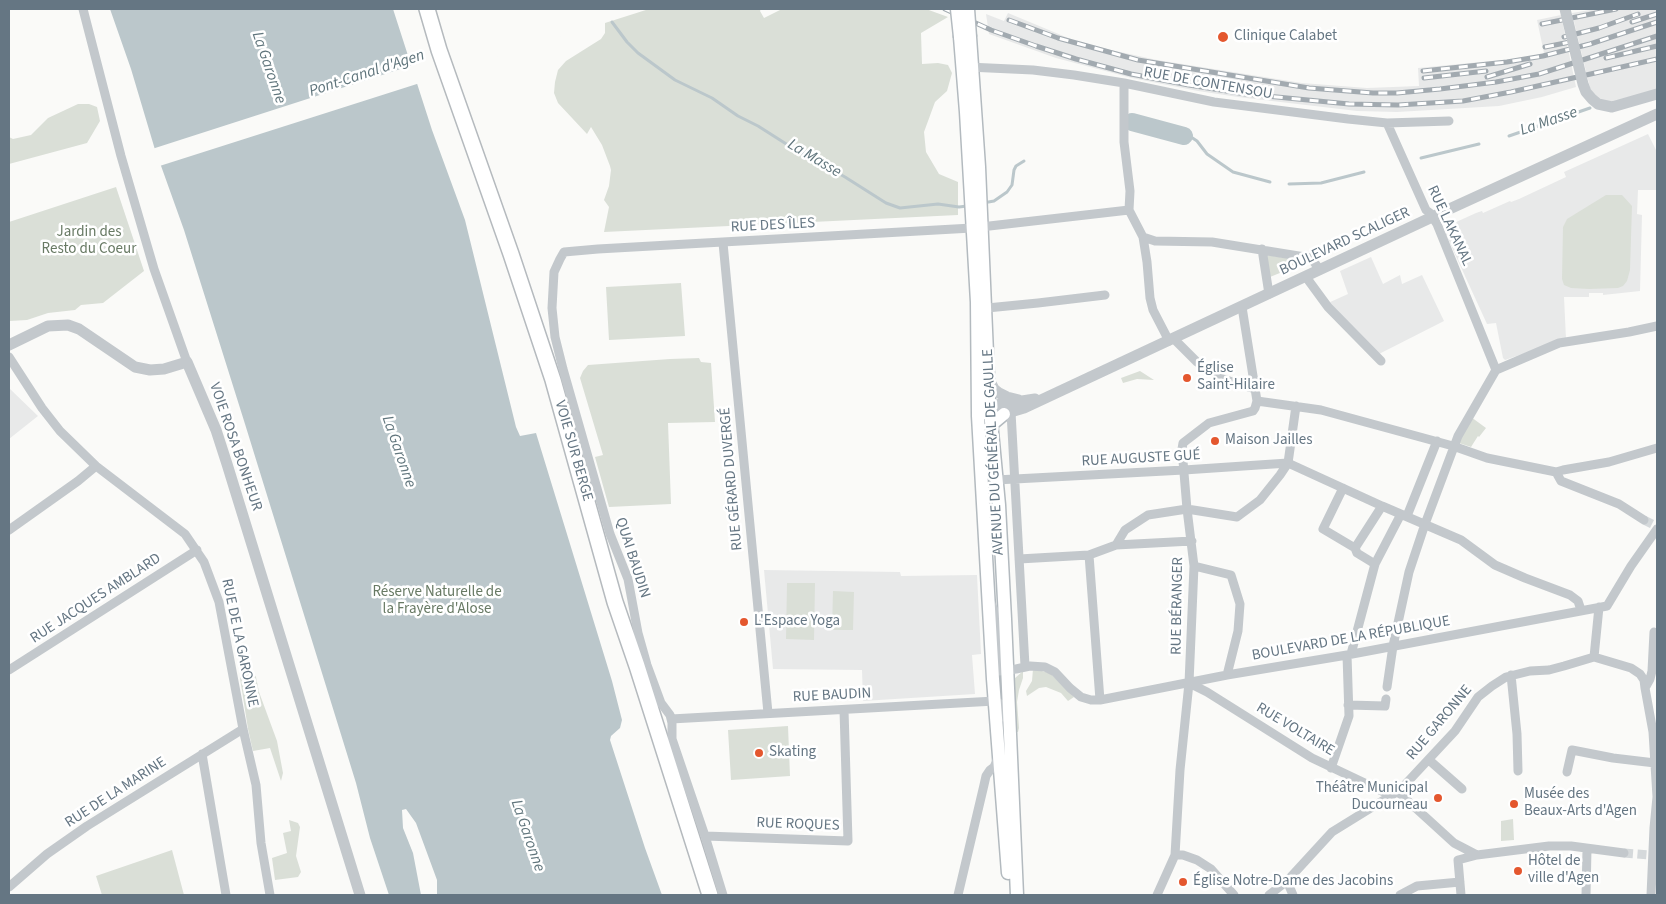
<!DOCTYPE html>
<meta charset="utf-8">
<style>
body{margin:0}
#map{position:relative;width:1666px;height:904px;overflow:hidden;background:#fafaf8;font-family:"Source Sans 3",sans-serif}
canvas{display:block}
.frame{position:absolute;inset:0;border:10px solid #657683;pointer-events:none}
</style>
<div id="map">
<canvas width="1666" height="904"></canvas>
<div class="frame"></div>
</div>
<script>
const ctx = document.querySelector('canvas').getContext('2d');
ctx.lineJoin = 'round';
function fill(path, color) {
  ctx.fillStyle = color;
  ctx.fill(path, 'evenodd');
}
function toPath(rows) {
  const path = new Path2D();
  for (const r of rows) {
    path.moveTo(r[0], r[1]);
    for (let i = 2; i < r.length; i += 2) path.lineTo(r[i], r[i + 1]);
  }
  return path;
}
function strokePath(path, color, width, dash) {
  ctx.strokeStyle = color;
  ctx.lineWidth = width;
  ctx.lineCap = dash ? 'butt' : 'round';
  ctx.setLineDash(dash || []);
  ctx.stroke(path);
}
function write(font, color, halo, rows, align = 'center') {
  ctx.font = font + ' "Source Sans 3",sans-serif';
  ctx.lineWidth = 5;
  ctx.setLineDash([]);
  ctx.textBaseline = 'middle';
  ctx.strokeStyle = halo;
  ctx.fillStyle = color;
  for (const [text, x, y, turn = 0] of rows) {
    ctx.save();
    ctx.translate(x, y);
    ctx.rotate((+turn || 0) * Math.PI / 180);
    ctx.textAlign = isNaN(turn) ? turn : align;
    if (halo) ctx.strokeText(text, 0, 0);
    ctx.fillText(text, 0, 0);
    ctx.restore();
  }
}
const built = toPath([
 [1596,9,1657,9,1657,90,1616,102,1601,101,1594,95,1590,88,1572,13],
 [1008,13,1073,40,1111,50,1157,60,1302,83,1367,88,1419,86,1418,68,1523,58,1544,53,1537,20,1561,15,1576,87,1542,97,1499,106,1397,112,1357,111,1238,97,1198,91,1132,78,1056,58,989,34,986,14,1004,21],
 [1648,134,1657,152,1657,190,1638,190,1637,214,1642,215,1640,291,1603,295,1603,293,1589,293,1589,297,1564,297,1566,339,1505,360,1503,358,1496,323,1487,324,1443,228,1476,213,1482,211,1483,213,1510,201,1511,202,1519,199,1566,177,1564,172],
 [1371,257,1383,284,1400,275,1402,284,1422,275,1444,321,1377,355,1328,303,1348,294,1340,271],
 [9,388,38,416,9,439],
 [764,570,900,572,901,576,977,575,981,654,972,655,975,694,863,701,862,670,773,669]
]);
const green = toPath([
 [649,9,761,9,760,11,764,18,782,9,926,9,948,17,921,33,922,64,938,63,948,65,952,73,947,91,935,102,924,132,926,152,939,174,958,182,958,215,604,232,609,207,604,200,609,186,611,170,610,166,602,145,591,127,587,134,558,103,554,93,555,82,558,70,566,61,601,39,605,33,605,23],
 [78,104,89,104,97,107,100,121,87,143,9,164,9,137,13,139,31,135,48,118],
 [116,187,144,271,103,303,81,305,75,310,48,313,27,320,9,321,9,222],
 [1606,195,1622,195,1632,206,1630,270,1627,281,1623,286,1618,288,1589,289,1571,288,1564,285,1562,279,1563,227,1567,219],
 [1267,255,1298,260,1299,263,1297,266,1270,277],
 [681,283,685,336,609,340,606,287],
 [699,358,701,362,711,363,715,422,668,423,671,504,609,507,595,457,603,455,580,378,583,371,588,365,670,359],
 [1140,371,1154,380,1137,379,1123,383,1121,378],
 [1471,417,1486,428,1479,437,1478,436,1471,447,1459,443],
 [787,583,815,583,814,640,786,639],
 [833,591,854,592,853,630,832,630],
 [244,668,251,669,256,677,259,692,277,741,283,773,281,781,270,748,253,751,248,729,240,678],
 [1033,669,1046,672,1051,674,1074,697,1068,701,1061,693,1046,687,1039,688,1027,696,1026,691,1032,681],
 [1023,671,1023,678,1019,690,1017,702,1019,728,1018,732,1016,732,1012,685,1014,679],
 [788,726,790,776,731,780,728,730],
 [1513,819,1514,840,1501,841,1501,821],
 [289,820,298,823,300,827,296,856,301,872,298,877,275,880,272,858,287,853,283,833,291,831],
 [172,850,184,895,102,895,96,876]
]);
const water = toPath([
 [110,9,393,9,432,130,465,220,516,427,520,436,536,433,612,681,622,720,620,728,611,736,610,740,645,848,662,895,437,895,437,880,416,823,406,809,402,810,403,828,413,853,421,895,389,895,370,838,356,783,245,424,184,230,160,163,9,200,156,153,131,69]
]);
const pier = toPath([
 [594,9,641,9,639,11,419,82,420,83,9,214,9,198,153,151,152,149,413,65,414,67]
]);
const stream = toPath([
 [612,22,627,42,638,53,675,80,712,98,738,116,758,126,791,147,845,177,886,203,900,208,938,204,959,207,967,206],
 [1184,136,1191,137,1197,141,1207,154,1233,172,1270,182],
 [1509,136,1590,108],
 [1421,158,1479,144],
 [1289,184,1321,183,1364,172],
 [983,203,994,201,1007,192,1012,185,1014,170,1016,166,1024,161]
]);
const river = toPath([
 [1132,122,1184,136]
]);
const minorTunnel = toPath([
 [1644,520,1652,524],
 [1624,853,1649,855]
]);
const minor = toPath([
 [83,9,121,156,154,269,187,362],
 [968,67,1033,70,1074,75,1124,83,1214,102,1348,119,1387,123,1449,121],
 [1124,83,1124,142,1130,191,1129,210],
 [1387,123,1426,210,1430,213,1437,224,1496,370],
 [1129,210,1143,237,1147,262,1150,298,1153,310,1169,341],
 [1143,237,1155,241,1212,242,1311,258,1320,270],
 [723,243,768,713],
 [1262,249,1269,294],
 [1306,277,1328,307,1381,361],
 [987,308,1038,303,1105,295],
 [1174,339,1197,362,1223,379,1255,389],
 [9,357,42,408,60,431,96,466,185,534,204,562,219,602,243,729,256,785,261,843,270,895],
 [1257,401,1321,410,1453,446,1487,458,1556,472],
 [1011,412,1025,666],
 [1556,472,1563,470,1609,462,1657,448],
 [1556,472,1561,481,1619,504,1644,520],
 [996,480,1184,470,1288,463,1382,506,1461,540,1495,565,1525,578,1570,595,1578,601,1581,610],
 [1343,488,1323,529,1355,548,1357,553,1375,564],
 [1407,516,1437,441],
 [9,530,78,481,96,466],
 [1116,545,1125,530,1148,515,1187,509,1237,517,1260,500,1280,475,1288,463,1296,406],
 [1355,548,1382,506],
 [1089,555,1100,700],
 [1019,559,1089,555,1116,545,1192,541],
 [1194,566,1231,575,1240,604,1238,631,1227,675],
 [991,604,996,614,999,671,1016,669,1030,666,1045,667,1055,672,1070,688,1081,697,1091,700,1100,700,1227,675,1347,655,1607,606,1631,566,1657,529],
 [1654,632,1652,671,1650,679,1645,688,1653,732,1657,733],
 [1351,654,1375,564,1401,514],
 [1594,657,1599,607],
 [9,670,197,550],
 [1511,675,1517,734,1518,771],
 [1189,683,1207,692,1312,758,1390,795],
 [1387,687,1393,646,1409,572,1425,524,1458,436,1496,370,1559,343,1629,332,1657,326],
 [1348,705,1385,706,1386,699],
 [671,719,995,701,1002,705,1004,717],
 [202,754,226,895],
 [1429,760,1462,789],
 [1331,768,1349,716,1347,655],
 [1567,772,1572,750,1613,758,1655,763],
 [1398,792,1454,843,1477,855],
 [705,836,848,841,844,710],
 [1175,855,1183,855,1197,860,1211,869,1234,895],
 [1287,881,1293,895],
 [9,887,47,854,87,826,243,729],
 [723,895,705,836,672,739,672,723,670,715,661,703,647,665,638,633,628,579,610,534,563,369,555,337,552,308,554,272,560,259,564,252,598,249,972,228,1129,210],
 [958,895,984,785,986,776,990,770,994,767,998,758],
 [1157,895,1175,855,1180,770,1189,683,1194,566,1187,509,1182,449,1183,443,1209,423,1253,411,1255,408,1257,401,1242,307],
 [1269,895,1287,881,1332,832,1400,790,1455,731,1478,697,1492,686,1506,677,1530,671,1549,670,1564,666,1594,657,1631,668,1640,674,1644,680,1645,688],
 [1400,895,1417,886,1460,882],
 [1461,895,1458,860,1477,855,1549,846,1571,846,1624,853],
 [1586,895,1587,849],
 [1651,895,1654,828,1657,797,1653,732]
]);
const tertiary = toPath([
 [9,345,48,326,68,325,79,329,135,367,150,370,164,369,187,362,216,430,227,464,360,895],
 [988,378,994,389,999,393,1007,397,1019,400],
 [983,411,996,405,1035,399],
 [995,413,1004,414,1024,408,1445,211,1657,114]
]);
const secondary = toPath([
 [960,37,966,112,977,302,978,416,993,679,1008,873],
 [970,37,979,167,989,400,999,505,1005,619,1017,895],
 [992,424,1004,414]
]);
const primary = toPath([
 [427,9,439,50,511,254,553,380,615,602,637,666,710,895]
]);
const rail = toPath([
 [945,9,991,30,1036,46,1076,59,1131,74,1189,85,1246,94,1349,104,1398,105,1463,101,1511,92,1657,59],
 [1009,20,1058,38,1138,60,1309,88,1373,93,1397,93,1440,89,1496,82,1539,74,1657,36],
 [1632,22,1657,14],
 [1542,24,1616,9],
 [1564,37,1599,28,1638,14],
 [1545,47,1575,41],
 [1606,58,1657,46],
 [1423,71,1507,62,1543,56,1590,44,1657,22],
 [1487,77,1530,64],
 [1424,78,1486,71]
]);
const tertiaryBridge = toPath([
 [1565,9,1583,84,1586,92,1592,99,1598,104,1612,107,1657,94]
]);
const secondaryBridge = toPath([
 [957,9,960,37],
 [968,9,970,37]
]);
const markers = [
 [1223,37,6,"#e4572e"],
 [1187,378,5,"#e4572e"],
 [1215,441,5,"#e4572e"],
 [744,622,5,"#e4572e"],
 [759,753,5,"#e4572e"],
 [1438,798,5,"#e4572e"],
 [1514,804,5,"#e4572e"],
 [1518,871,5,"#e4572e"],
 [1183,882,5,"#e4572e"]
];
const poiNames = [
 ["Clinique Calabet",1234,37],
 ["Église",1197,369],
 ["Saint-Hilaire",1197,386],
 ["Maison Jailles",1225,441],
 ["L'Espace Yoga",754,622],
 ["Skating",769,753],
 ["Théâtre Municipal",1428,789,"right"],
 ["Ducourneau",1428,806,"right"],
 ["Musée des",1524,795],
 ["Beaux-Arts d'Agen",1524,812],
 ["Hôtel de",1528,862],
 ["ville d'Agen",1528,879],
 ["Église Notre-Dame des Jacobins",1193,882]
];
const streetNames = [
 ["RUE DE CONTENSOU",1208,84,10],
 ["RUE DES ÎLES",773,226,-3],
 ["RUE LAKANAL",1449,226,65],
 ["BOULEVARD SCALIGER",1345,242,-25],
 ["VOIE ROSA BONHEUR",235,447,71],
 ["VOIE SUR BERGE",573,451,74],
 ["AVENUE DU GÉNÉRAL DE GAULLE",994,452,-93],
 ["RUE AUGUSTE GUÉ",1141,459,-3],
 ["RUE GÉRARD DUVERGÉ",732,479,-95],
 ["QUAI BAUDIN",632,558,72],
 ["RUE JACQUES AMBLARD",96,599,-33],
 ["RUE BÉRANGER",1178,606,-89],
 ["BOULEVARD DE LA RÉPUBLIQUE",1351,639,-10],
 ["RUE DE LA GARONNE",239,643,78],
 ["RUE BAUDIN",832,696,-3],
 ["RUE GARONNE",1440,723,-50],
 ["RUE VOLTAIRE",1295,730,31],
 ["RUE DE LA MARINE",116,793,-33],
 ["RUE ROQUES",798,825,2]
];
const parkNames = [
 ["Jardin des",89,233],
 ["Resto du Coeur",89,250],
 ["Réserve Naturelle de",437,593],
 ["la Frayère d'Alose",437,610]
];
const waterNames = [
 ["La Garonne",268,68,71],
 ["Pont-Canal d'Agen",367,74,-18],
 ["La Masse",1549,122,-19],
 ["La Masse",814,159,31],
 ["La Garonne",398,452,71],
 ["La Garonne",527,836,71]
];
fill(built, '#e8e9e9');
fill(green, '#dadfd7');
fill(water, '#bbc7cb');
fill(pier, '#fafaf8');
strokePath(stream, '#bbc7cb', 3);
strokePath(river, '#bbc7cb', 18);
strokePath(minorTunnel, '#d5d9db', 9, [9, 4.5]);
strokePath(secondary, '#b3babf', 15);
strokePath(primary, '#b5babe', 18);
strokePath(minor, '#c3c8cc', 9);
strokePath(tertiary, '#c3c8cc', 11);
strokePath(secondary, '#fff', 12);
strokePath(primary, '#fff', 15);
strokePath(rail, '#a2aab0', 5);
strokePath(rail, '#fff', 3, [9]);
strokePath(secondaryBridge, '#b3babf', 15, []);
strokePath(tertiaryBridge, '#c3c8cc', 11);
strokePath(secondaryBridge, '#fff', 12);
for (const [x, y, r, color] of markers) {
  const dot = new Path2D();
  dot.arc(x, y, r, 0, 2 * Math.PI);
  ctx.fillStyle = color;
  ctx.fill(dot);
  strokePath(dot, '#fff', 2);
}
write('15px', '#657683', '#fff', poiNames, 'left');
write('15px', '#657683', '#fff', streetNames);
write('15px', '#687a64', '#fff', parkNames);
write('italic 16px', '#60757c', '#fff', waterNames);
</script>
